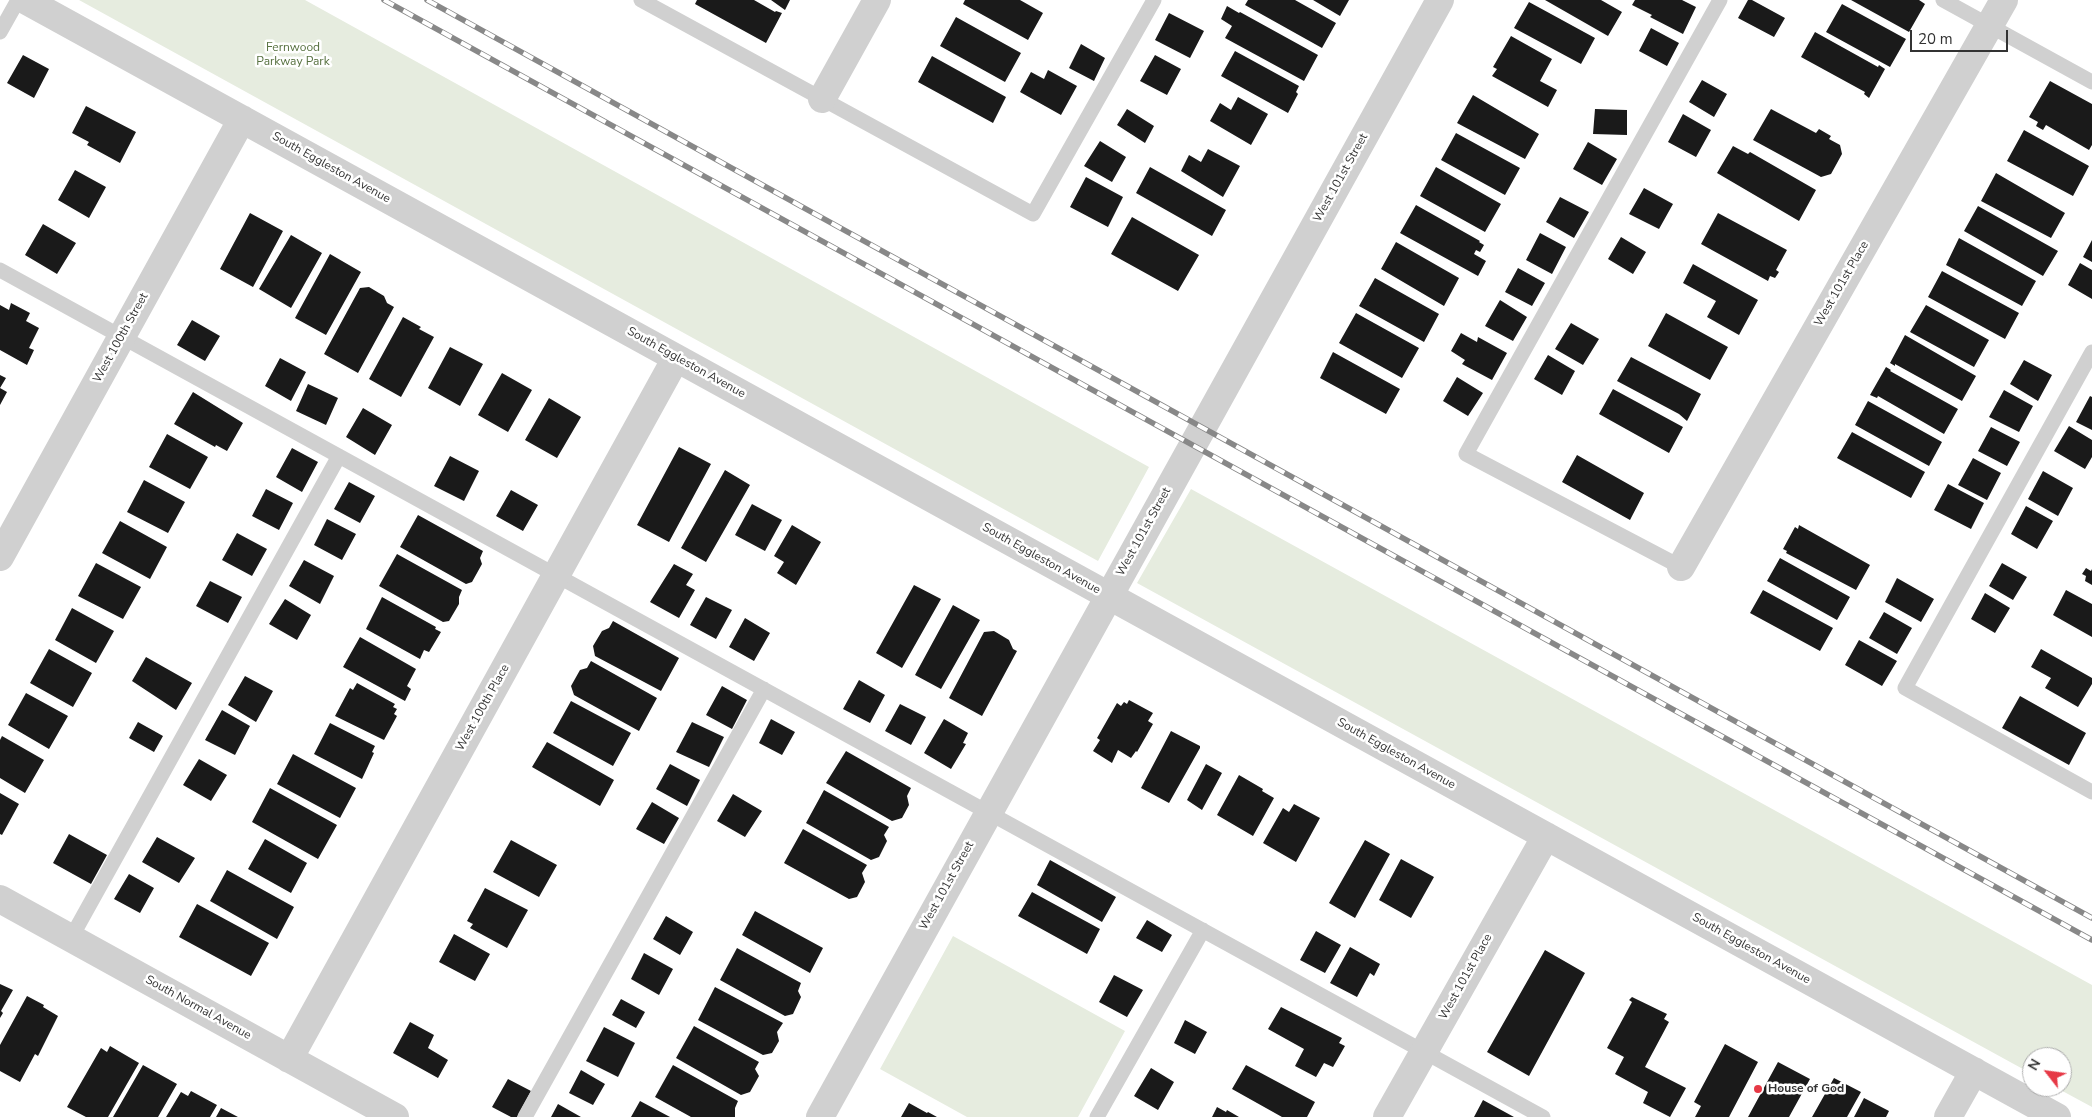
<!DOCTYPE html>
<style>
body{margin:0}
#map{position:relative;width:2092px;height:1117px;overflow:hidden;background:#fff;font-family:"Nunito Sans",sans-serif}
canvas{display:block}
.north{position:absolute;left:2022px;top:1047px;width:50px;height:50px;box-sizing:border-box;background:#fff;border:1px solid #adadad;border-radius:50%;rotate:300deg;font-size:14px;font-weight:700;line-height:20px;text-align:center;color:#333}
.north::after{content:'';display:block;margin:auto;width:18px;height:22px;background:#e63946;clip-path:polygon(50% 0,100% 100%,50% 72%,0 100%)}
.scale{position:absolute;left:1910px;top:30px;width:98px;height:22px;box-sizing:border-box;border:2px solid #333;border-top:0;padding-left:6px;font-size:15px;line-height:18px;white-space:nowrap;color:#333;-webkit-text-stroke:4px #fff;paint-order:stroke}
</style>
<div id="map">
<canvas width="2092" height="1117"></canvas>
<div class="north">N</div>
<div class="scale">20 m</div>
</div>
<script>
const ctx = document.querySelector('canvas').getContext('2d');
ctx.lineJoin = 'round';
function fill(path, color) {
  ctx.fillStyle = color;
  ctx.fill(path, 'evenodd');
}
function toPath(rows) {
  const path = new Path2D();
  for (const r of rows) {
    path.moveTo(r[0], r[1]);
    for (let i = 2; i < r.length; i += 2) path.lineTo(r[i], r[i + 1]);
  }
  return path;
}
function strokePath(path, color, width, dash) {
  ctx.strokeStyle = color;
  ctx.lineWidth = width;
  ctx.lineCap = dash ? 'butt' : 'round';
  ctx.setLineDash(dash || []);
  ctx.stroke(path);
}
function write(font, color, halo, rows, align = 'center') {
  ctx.font = font + ' "Nunito Sans",sans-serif';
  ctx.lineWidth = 5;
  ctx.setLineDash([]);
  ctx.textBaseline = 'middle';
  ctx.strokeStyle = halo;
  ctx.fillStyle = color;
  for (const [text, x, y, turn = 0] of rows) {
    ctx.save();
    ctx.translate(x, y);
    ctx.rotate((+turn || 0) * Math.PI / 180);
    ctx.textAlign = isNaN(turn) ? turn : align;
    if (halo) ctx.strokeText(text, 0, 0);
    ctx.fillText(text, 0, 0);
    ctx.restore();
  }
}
const green = toPath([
 [79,0,305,0,1149,467,1098,561],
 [1191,489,2092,985,2092,1107,2055,1087,2062,1087,2062,1057,2032,1057,2032,1074,1137,583],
 [953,936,1125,1031,1078,1117,967,1117,880,1069]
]);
const building = toPath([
 [697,0,754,0,775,12,776,11,782,13,766,43,695,4],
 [771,0,790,0,785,10],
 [965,0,1020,0,1043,13,1028,40,963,4],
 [1248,0,1295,0,1336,23,1322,48,1245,5],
 [1313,0,1349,0,1340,16],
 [1545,0,1601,0,1622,12,1608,36],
 [1635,0,1682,0,1696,7,1683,34,1650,17,1652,15,1632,5],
 [1748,0,1752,0,1785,18,1774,37,1738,18],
 [1851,0,1919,0,1925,4,1909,32],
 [1529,2,1595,38,1581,64,1514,28],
 [1842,4,1906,39,1890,67,1826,32],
 [1227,6,1239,13,1240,12,1318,55,1304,81,1225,38,1232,26,1221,19],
 [1169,13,1204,31,1190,58,1155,40],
 [956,17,1021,53,1005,82,940,46],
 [1651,28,1679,43,1667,66,1639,51],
 [1815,32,1878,67,1879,65,1885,69,1869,98,1864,94,1865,92,1801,57],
 [1511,36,1552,59,1540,81,1557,90,1548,107,1492,76,1497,69,1493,67],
 [1081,44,1105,58,1094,81,1069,68],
 [1235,51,1299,86,1296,92,1298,94,1288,113,1221,76],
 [23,55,49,69,34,98,7,83],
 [1155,55,1181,69,1167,95,1140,81],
 [932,56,1006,97,993,123,918,82],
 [1048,70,1077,86,1061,115,1020,92,1031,72,1044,79],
 [1702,80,1727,94,1714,117,1689,102],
 [2050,81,2092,104,2092,145,2089,150,2046,125,2043,130,2036,126,2038,122,2029,117],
 [1473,95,1539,134,1525,159,1457,123],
 [1238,97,1268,114,1251,145,1210,121,1220,103,1231,110],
 [86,106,136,132,120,163,87,145,89,142,72,133],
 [1127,109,1154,126,1145,143,1117,125],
 [1595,109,1627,110,1627,135,1593,134],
 [1771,109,1816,133,1819,129,1831,136,1829,139,1840,145,1842,154,1831,174,1821,177,1753,140],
 [1683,114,1711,130,1696,157,1668,142],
 [2024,130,2089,166,2073,196,2007,161],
 [1456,133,1520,168,1505,195,1441,160],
 [1100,141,1126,157,1112,182,1084,166],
 [1588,142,1617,159,1602,185,1573,169],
 [1733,146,1748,154,1750,152,1816,190,1799,221,1717,173],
 [1208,149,1240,166,1223,197,1181,171,1189,155,1201,162],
 [1150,167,1226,210,1212,236,1136,193],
 [1436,167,1501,204,1485,232,1420,196],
 [75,170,106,187,89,218,58,200],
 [1996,173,2065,213,2051,238,1981,201],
 [1086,177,1123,197,1108,227,1070,207],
 [1644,188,1673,204,1659,229,1629,214],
 [1560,197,1589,212,1574,238,1546,222],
 [1416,205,1480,241,1479,242,1484,245,1480,252,1476,250,1474,254,1486,261,1478,276,1400,233],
 [1978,206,2058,251,2043,276,1964,231],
 [250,213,283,231,253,287,220,269],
 [1718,213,1787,250,1776,270,1779,272,1775,278,1770,276,1768,281,1701,244],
 [1132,217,1199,255,1178,291,1111,254],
 [43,224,76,243,57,274,25,255],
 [1540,233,1566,247,1552,274,1526,260],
 [291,235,322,253,291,308,259,289],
 [1621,237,1646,252,1633,274,1608,259],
 [1959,238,2036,281,2022,306,1946,265],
 [2092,240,2092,262,2083,257],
 [1396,242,1459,278,1444,306,1381,269],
 [330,254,361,272,326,335,295,318],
 [2080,263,2092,270,2092,299,2068,285],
 [1693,264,1758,300,1739,335,1707,317,1716,301,1683,283],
 [1518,268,1545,283,1532,306,1505,292],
 [1942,271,2019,313,2005,339,1928,297],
 [1375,278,1439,314,1424,342,1359,306],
 [369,287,384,296,387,303,394,307,358,373,324,354,360,288],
 [1500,300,1527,317,1513,341,1485,326],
 [11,303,30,313,26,321,39,328,29,348,34,350,27,365,0,350,0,305,9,310],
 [1926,305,1989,340,1974,367,1910,332],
 [1356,313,1419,348,1402,378,1339,343],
 [1666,313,1728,347,1710,380,1648,346],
 [403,317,421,327,419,329,434,337,401,397,369,379],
 [192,320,220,336,205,361,177,345],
 [1571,323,1599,339,1583,365,1555,349],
 [1461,333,1477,342,1478,337,1507,353,1492,380,1462,364,1465,360,1451,351],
 [1905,335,1976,376,1962,401,1895,364,1895,366,1890,363],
 [450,347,483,364,460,406,428,388],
 [1333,352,1400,389,1386,414,1320,378],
 [1548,355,1575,371,1562,395,1534,379],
 [1631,357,1701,394,1687,421,1679,414,1617,381],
 [280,358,306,372,291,401,265,386],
 [2024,360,2052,375,2038,401,2010,384],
 [1886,367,1891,370,1890,371,1958,409,1944,434,1878,396,1877,398,1870,395],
 [502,373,532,390,508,432,478,415],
 [0,375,6,378,0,388,7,392,0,405],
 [1457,377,1483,393,1468,416,1443,401],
 [308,384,338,398,326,425,296,411],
 [1613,389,1683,427,1669,453,1599,414],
 [2004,390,2033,406,2019,432,1989,417],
 [193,392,243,423,227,451,216,445,215,447,174,424],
 [2090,396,2092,397,2092,430,2076,422],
 [549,398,581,417,557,458,525,440],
 [1868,401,1942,442,1929,466,1855,425],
 [363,408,392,425,375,455,346,437],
 [2069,426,2092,440,2092,457,2085,469,2054,451],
 [1991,427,2020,442,2007,466,1978,451],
 [1852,432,1925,472,1911,498,1837,458],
 [167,434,208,457,190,489,149,467],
 [679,447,711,464,669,542,637,525],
 [292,448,318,462,302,492,276,477],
 [1577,455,1644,493,1630,520,1562,482],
 [450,456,479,471,464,501,434,486],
 [1973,458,2001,473,1987,500,1958,485],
 [725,470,750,485,706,562,681,548],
 [2043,471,2073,488,2058,516,2028,499],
 [144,480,185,502,168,533,127,512],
 [349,482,375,496,360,523,334,509],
 [1948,484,1984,503,1971,529,1934,510],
 [266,489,293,503,279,530,252,516],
 [511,490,538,505,523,531,496,516],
 [752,504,782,520,765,551,735,535],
 [2026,506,2053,521,2037,549,2011,534],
 [418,515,483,551,480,558,482,564,472,582,466,584,400,547],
 [327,519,356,534,342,560,314,545],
 [120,521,167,547,150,579,102,553],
 [792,525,821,542,796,585,777,573,784,562,774,556],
 [1799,525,1870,565,1856,590,1786,553,1787,551,1783,549,1795,527,1798,529],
 [237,533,267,549,252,576,222,560],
 [397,554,462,590,459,597,459,604,449,621,443,622,379,586],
 [1780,558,1850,597,1837,620,1767,581],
 [304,560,334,576,320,604,289,586],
 [96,563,141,587,123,619,78,596],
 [2002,563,2027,577,2013,600,1989,586],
 [674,564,693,574,686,585,695,590,679,618,650,602],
 [2086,568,2091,571,2092,569,2092,585,2085,581,2086,576,2082,574],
 [1897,578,1934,599,1921,622,1885,602],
 [210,581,242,597,228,623,196,606],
 [914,585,941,599,902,668,876,653],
 [1763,590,1833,628,1820,651,1750,613],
 [2066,590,2092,604,2092,637,2053,615],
 [1985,593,2010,608,1995,633,1971,619],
 [382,597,436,627,435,629,441,632,429,652,424,650,420,659,366,629],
 [706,597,732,610,716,639,690,625],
 [285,599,311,615,297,640,269,624],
 [953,605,980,620,941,689,915,675],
 [72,608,114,631,96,663,55,640],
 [1884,612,1912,628,1897,654,1869,638],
 [745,618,770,633,754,661,729,647],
 [613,621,679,658,661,691,595,656,593,646,602,631,609,628],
 [994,631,1009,640,1013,649,1017,651,982,716,949,698,984,632],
 [360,637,416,669,407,686,411,689,405,701,343,667],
 [1859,640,1897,661,1882,686,1845,665],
 [49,649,92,673,73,707,30,683],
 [2041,649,2092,678,2092,684,2078,707,2045,688,2051,678,2031,667],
 [146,657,192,683,176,710,132,681],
 [591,661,657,698,639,731,574,695,571,686,580,670,587,668],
 [245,676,273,691,256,722,228,705],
 [859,680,885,695,870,723,843,709],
 [357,683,395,704,393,707,397,709,394,714,397,716,384,740,335,716,350,688,353,690],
 [722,686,747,700,732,729,706,715],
 [26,693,68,716,49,749,8,725],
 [2020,696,2086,733,2069,765,2002,728],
 [1129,700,1153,713,1148,721,1153,724,1137,752,1136,751,1131,758,1118,750,1112,763,1093,751,1100,740,1097,738,1117,703,1121,706,1124,702,1127,704],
 [571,701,631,733,613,766,553,733],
 [900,704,926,717,911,745,885,731],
 [222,710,250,726,235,755,205,740],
 [771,719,795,732,782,755,759,743],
 [944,719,968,733,963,743,966,744,951,769,924,753],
 [138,722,163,736,154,752,129,738],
 [692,722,724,737,709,767,676,752],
 [330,723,375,746,372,752,374,753,362,779,314,754],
 [1171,731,1200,746,1200,748,1169,803,1141,788],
 [2,736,44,760,25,793,0,778,0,740],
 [547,742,614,780,600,806,532,767],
 [846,751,911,788,907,796,909,805,902,818,892,821,826,783],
 [293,754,356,788,340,818,277,784],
 [199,759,227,775,211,801,183,785],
 [670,764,700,780,687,806,656,789],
 [1206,764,1222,773,1202,810,1187,800],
 [1239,775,1263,789,1262,791,1274,798,1253,836,1217,815],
 [270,788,337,825,318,859,252,822],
 [824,790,889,827,884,835,887,841,879,857,871,860,806,823],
 [0,793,19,804,2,835,0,834],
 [733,794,762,811,745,837,717,821],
 [652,802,679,818,664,844,636,829],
 [1294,804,1320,818,1296,862,1263,843,1283,808,1289,812],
 [803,829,867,865,862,873,865,882,857,897,849,899,784,863],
 [69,834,107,855,91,884,53,863],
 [157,837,195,858,179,883,142,862],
 [265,839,307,863,291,893,248,869],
 [511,840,557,865,539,897,493,872],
 [1365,840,1390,854,1355,918,1329,903],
 [1401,859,1434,877,1411,918,1379,900],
 [1050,860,1116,897,1102,922,1037,885],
 [227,870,294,907,277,939,210,901],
 [129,874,154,888,140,913,114,899],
 [485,888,528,910,507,948,470,928,473,924,467,921],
 [1032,892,1100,929,1087,954,1018,916],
 [197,904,269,943,251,976,179,937],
 [755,911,823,948,810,973,742,935],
 [666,916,693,932,680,955,653,939],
 [1147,920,1172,935,1162,952,1136,938],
 [1316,931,1341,945,1325,973,1300,960],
 [454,934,490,954,475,981,439,962],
 [1350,947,1380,964,1374,976,1370,973,1357,997,1330,983],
 [737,948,801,983,798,991,801,997,793,1014,785,1016,720,980],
 [1545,950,1585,973,1529,1076,1487,1052],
 [644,953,673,969,659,995,631,979],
 [1114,975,1143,990,1127,1017,1099,1002],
 [0,984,13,990,1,1011,3,1013,0,1018],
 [715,987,783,1023,777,1032,779,1041,772,1053,763,1055,698,1020],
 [27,996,44,1005,43,1007,58,1016,38,1056,35,1054,20,1082,0,1071,0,1045],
 [1632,997,1667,1014,1664,1019,1669,1022,1645,1067,1686,1088,1670,1117,1643,1103,1648,1092,1615,1074,1624,1057,1607,1048,1632,1002,1629,1000],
 [621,999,645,1012,636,1028,612,1015],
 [1281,1007,1342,1038,1339,1043,1345,1046,1333,1067,1324,1063,1316,1077,1295,1066,1304,1049,1268,1029],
 [1185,1020,1207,1032,1195,1054,1174,1043],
 [410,1022,434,1035,428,1048,448,1060,438,1078,393,1053],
 [694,1026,759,1062,755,1069,759,1076,750,1092,741,1095,676,1058],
 [604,1027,635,1043,618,1077,586,1061],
 [1725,1044,1758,1062,1729,1117,1695,1117,1701,1106,1694,1102],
 [110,1046,139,1063,108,1117,86,1117,67,1107,101,1048,107,1052],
 [1778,1062,1810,1079,1789,1117,1748,1117],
 [143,1065,177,1084,158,1117,113,1117],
 [673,1065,738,1101,735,1108,735,1117,691,1117,655,1097],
 [1246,1065,1315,1102,1307,1117,1282,1117,1232,1089],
 [1151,1068,1174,1082,1158,1110,1134,1096],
 [581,1070,605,1084,593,1105,569,1093],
 [1834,1078,1861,1092,1847,1117,1812,1117],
 [508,1079,531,1091,517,1117,511,1117,492,1107],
 [191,1091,217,1105,210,1117,166,1117,181,1092,188,1096],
 [1864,1098,1889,1111,1886,1117,1854,1117],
 [1483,1100,1514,1117,1474,1117],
 [640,1101,670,1117,631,1117],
 [909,1103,927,1113,928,1112,937,1117,901,1117],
 [558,1104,581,1117,551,1117],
 [1217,1107,1226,1112,1227,1110,1239,1117,1212,1117],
 [221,1108,238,1117,216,1117]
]);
const lane = toPath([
 [641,0,1033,214,1154,0],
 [1943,0,2092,82],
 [0,32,18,0],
 [0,270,1543,1117],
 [2092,352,1905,688,2092,792],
 [1681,567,1466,454,1720,0],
 [71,938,339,456],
 [525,1117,764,689],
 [1097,1117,1203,930]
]);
const street = toPath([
 [25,0,2057,1117],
 [822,99,877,0],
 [0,557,242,119],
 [1681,567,2004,0],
 [0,899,395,1117],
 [289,1059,676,358],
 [820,1117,1440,0],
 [1387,1117,1546,836],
 [1948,1117,1974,1071]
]);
const rail = toPath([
 [384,0,2092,940],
 [427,0,2092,918]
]);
const markers = [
 [1758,1089,5,"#e63946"]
];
const parkNames = [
 ["Fernwood",293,48],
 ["Parkway Park",293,62]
];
const streetNames = [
 ["South Eggleston Avenue",331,168,29],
 ["West 101st Street",1341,178,-61],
 ["West 101st Place",1842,284,-60],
 ["West 100th Street",121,338,-61],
 ["South Eggleston Avenue",686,363,29],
 ["West 101st Street",1144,532,-61],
 ["South Eggleston Avenue",1041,559,29],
 ["West 100th Place",483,708,-61],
 ["South Eggleston Avenue",1396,754,29],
 ["West 101st Street",947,886,-61],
 ["South Eggleston Avenue",1751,949,29],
 ["West 101st Place",1466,977,-61],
 ["South Normal Avenue",198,1008,29]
];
const poiNames = [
 ["House of God",1768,1089]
];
fill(green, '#e6ecdf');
fill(building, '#1a1a1a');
strokePath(lane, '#d0d0d0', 15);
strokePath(street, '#d0d0d0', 28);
strokePath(rail, '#888', 5.5);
strokePath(rail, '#fff', 4, [11]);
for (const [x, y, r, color] of markers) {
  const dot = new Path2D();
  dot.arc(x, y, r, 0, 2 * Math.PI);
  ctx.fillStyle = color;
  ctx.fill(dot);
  strokePath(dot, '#fff', 2);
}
write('12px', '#56703f', '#fff', parkNames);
write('12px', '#333', '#fff', streetNames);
write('bold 12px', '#333', '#fff', poiNames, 'left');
</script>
